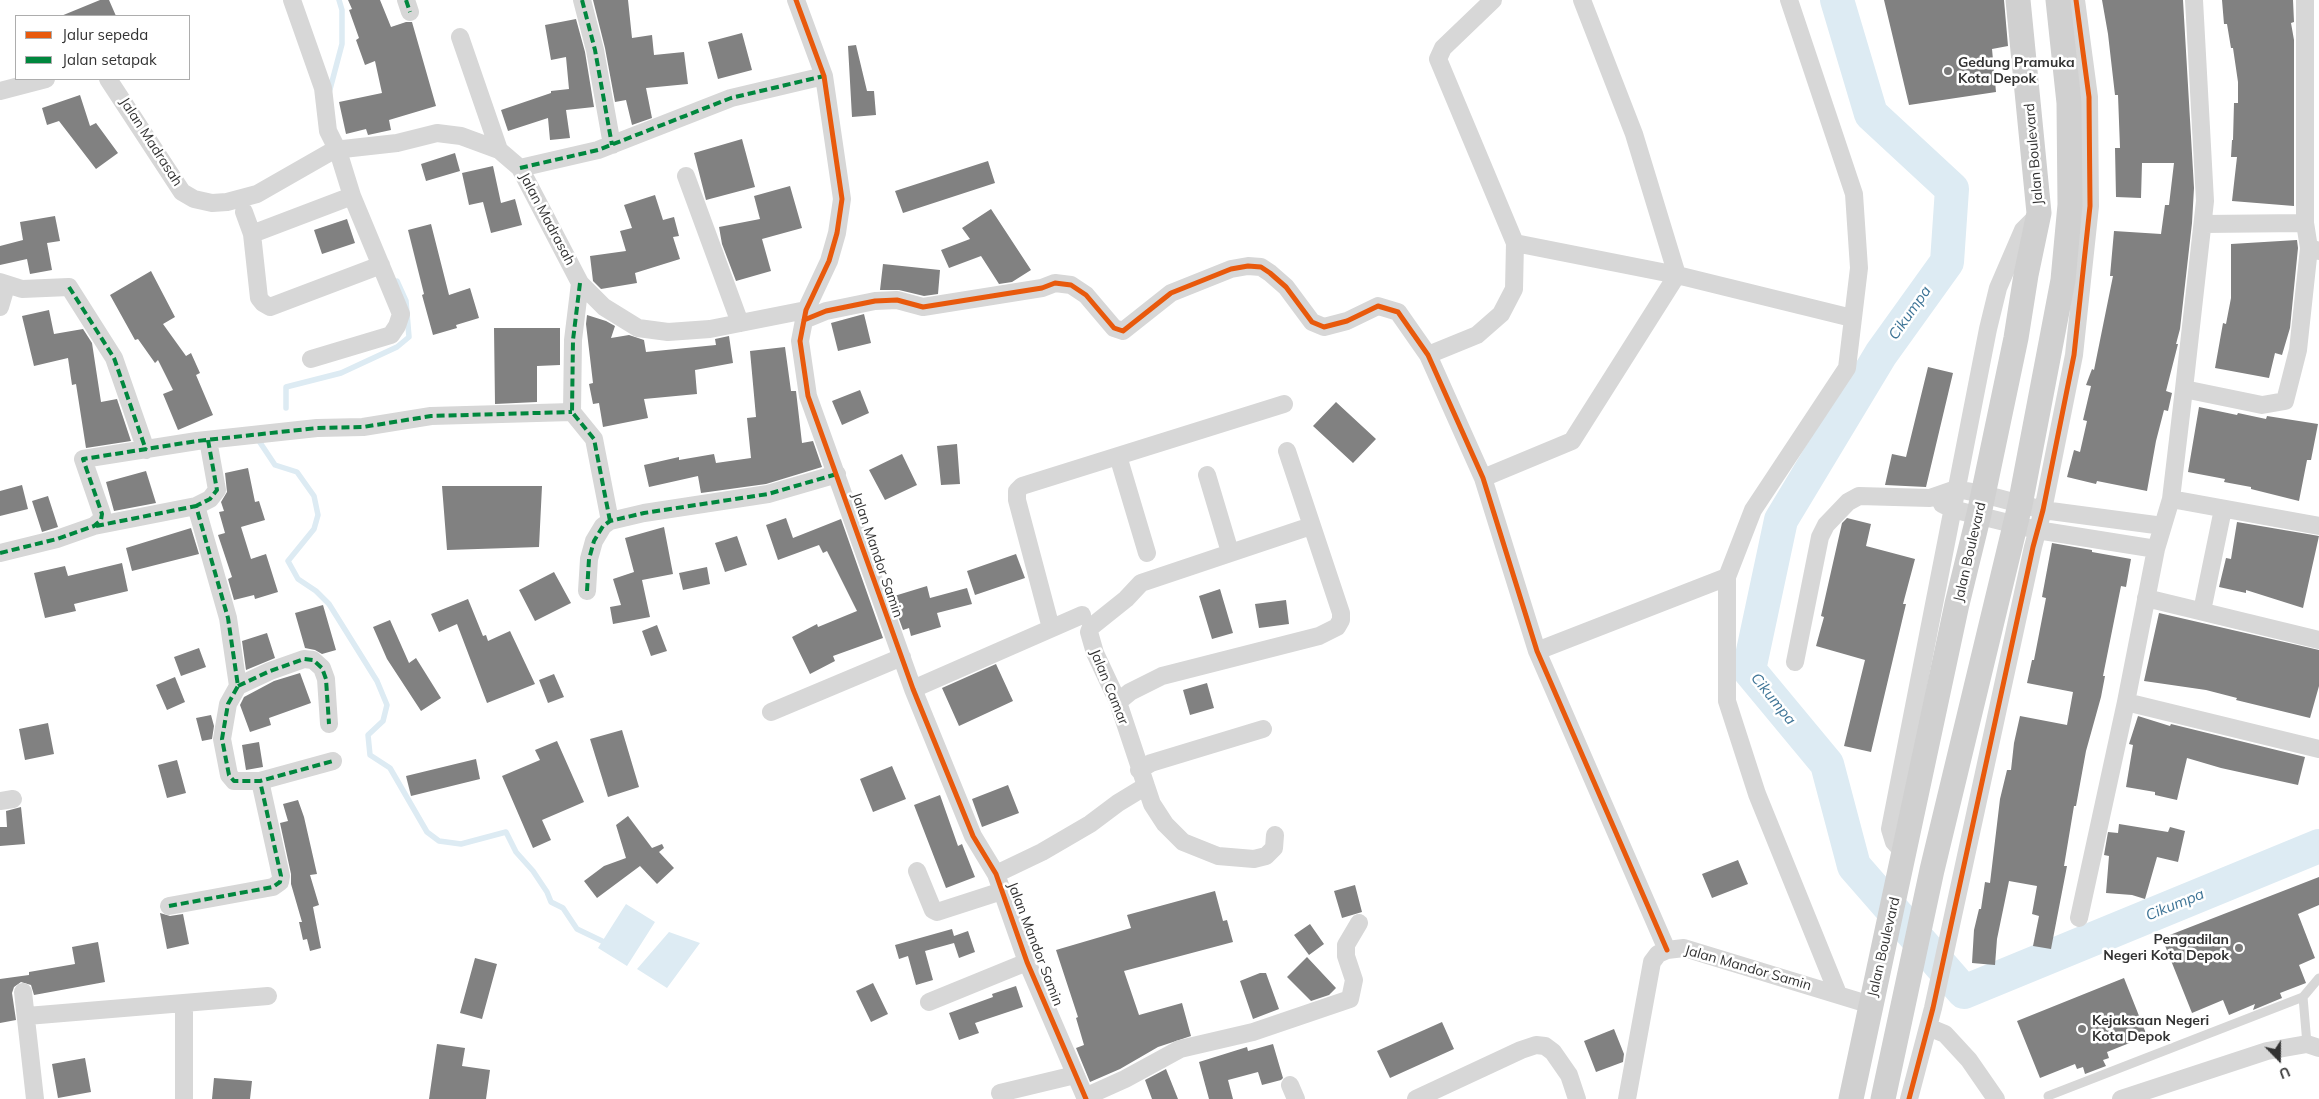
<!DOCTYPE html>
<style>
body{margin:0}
#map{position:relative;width:2319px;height:1099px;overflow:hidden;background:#fff;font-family:Mulish,sans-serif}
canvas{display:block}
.legend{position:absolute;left:15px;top:15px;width:175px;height:65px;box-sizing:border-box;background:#fff;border:1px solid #adadad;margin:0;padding:6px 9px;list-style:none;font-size:15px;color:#333}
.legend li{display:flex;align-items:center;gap:10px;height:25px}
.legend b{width:25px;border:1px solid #adadad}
.north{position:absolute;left:2254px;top:1034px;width:50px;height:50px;-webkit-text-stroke:4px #fff;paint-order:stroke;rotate:158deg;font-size:14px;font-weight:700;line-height:20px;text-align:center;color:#333}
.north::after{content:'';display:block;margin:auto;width:18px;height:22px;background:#333;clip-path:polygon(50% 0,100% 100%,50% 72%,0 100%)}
</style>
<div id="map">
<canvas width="2319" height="1099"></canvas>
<ul class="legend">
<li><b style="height:6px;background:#e8590c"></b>Jalur sepeda</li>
<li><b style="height:6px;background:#00873e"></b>Jalan setapak</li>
</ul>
<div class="north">U</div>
</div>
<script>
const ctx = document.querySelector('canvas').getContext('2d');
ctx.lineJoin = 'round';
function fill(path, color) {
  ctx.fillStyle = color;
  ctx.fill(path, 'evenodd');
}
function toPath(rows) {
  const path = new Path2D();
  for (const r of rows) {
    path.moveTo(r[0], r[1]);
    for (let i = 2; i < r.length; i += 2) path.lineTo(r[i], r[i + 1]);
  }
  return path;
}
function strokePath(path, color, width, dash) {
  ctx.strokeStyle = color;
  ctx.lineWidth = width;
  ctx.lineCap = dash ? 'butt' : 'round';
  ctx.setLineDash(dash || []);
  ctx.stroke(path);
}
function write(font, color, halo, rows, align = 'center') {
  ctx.font = font + ' Mulish,sans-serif';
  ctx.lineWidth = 5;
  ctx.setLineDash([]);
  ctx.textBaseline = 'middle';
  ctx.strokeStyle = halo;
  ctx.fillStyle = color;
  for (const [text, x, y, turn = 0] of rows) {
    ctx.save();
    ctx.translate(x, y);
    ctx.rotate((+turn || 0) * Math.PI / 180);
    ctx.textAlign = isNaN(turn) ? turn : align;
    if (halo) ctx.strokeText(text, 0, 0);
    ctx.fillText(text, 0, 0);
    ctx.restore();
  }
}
const water = toPath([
 [626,904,655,922,627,966,598,948],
 [669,932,700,943,667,988,637,969]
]);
const stream = toPath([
 [329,93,342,44,342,10,339,0],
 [286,408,286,387,341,373,397,347,409,337,406,301,397,281],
 [259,441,275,465,297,472,314,496,318,515,314,529,288,561,298,579,316,591,329,604,377,681,387,705,383,721,368,735,370,755,390,768,427,832,439,841,461,844,506,832,516,852,533,871,547,892,551,902,563,908,577,929,602,941]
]);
const river = toPath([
 [1837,0,1871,114,1952,189,1947,262,1881,354,1781,520,1749,670,1827,764,1854,866,1964,992,2319,846]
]);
const building = toPath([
 [100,0,109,0,116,16,61,16],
 [348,0,380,0,391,27,406,22,412,22,436,106,389,120,391,130,368,135,366,129,346,134,339,102,382,93,375,61,365,65,356,40,359,38,349,10,352,9],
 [593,0,628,0,632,38,652,35,654,55,684,52,688,84,646,88,652,118,632,125,626,100,615,102,605,48],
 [1884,0,2004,0,2008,46,1992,49,1996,92,1909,105],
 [2102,0,2183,0,2194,188,2192,223,2180,329,2176,344,2178,344,2166,391,2172,393,2168,411,2164,410,2156,441,2147,491,2097,481,2096,484,2067,477,2074,450,2080,452,2087,421,2083,420,2091,386,2086,385,2092,369,2094,370,2113,276,2110,276,2114,231,2161,234,2165,205,2169,205,2174,163,2142,163,2141,198,2116,197,2115,148,2120,148,2118,95,2115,95,2108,34],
 [2222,0,2293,0,2294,22,2291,23,2294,40,2294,206,2232,201,2237,157,2231,157,2232,140,2233,140,2234,103,2238,103,2238,82,2233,48,2231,48,2227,24,2224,24],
 [576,19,585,52,594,107,566,110,570,138,550,140,548,118,508,131,501,110,551,93,551,91,569,89,566,57,551,60,545,25],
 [742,33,752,70,718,79,708,42],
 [856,45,867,91,874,91,876,115,852,117,848,46],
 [80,95,90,126,96,123,118,153,96,169,59,121,47,125,42,108],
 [742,139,755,187,706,200,694,153],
 [455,153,460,171,426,181,421,164],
 [988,161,995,183,903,213,895,191],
 [493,166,501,203,515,199,522,225,491,233,483,202,469,205,462,173],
 [790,186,802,228,762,239,771,271,736,281,722,244,719,227,760,219,754,196],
 [655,195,663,220,674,217,679,236,673,237,680,259,635,273,637,283,601,289,593,281,590,256,626,251,620,231,632,228,624,205],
 [991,209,1031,270,1012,282,999,284,981,256,949,268,941,250,970,239,962,228],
 [55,216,60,241,47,243,52,270,30,274,27,259,0,265,0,246,23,240,20,222],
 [347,219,355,243,322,254,314,230],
 [431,224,449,295,470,288,479,318,456,325,457,328,433,335,422,295,424,294,408,230],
 [2297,240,2298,248,2290,328,2282,355,2275,353,2269,378,2215,368,2223,323,2226,324,2231,298,2231,244],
 [883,264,940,270,938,294,924,296,899,290,880,290],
 [151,271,175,317,163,324,186,356,191,353,200,373,196,375,213,415,178,430,163,394,173,390,158,360,155,363,138,339,135,340,110,295],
 [49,310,54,334,83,329,92,343,101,402,117,399,131,441,86,448,76,384,72,385,68,358,34,366,22,316],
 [864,314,871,343,838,351,831,323],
 [587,315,606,321,615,326,611,338,629,335,644,340,646,352,716,345,715,339,729,336,733,363,695,370,697,394,644,399,648,418,603,427,599,403,593,404,589,384,593,383,586,324],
 [494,328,560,328,560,365,537,366,537,402,495,404],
 [785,347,791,391,796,391,802,443,813,441,822,467,766,484,701,493,698,476,649,487,644,465,679,457,679,460,714,454,716,463,751,458,747,418,756,417,750,351],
 [1928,367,1953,373,1926,487,1885,485,1892,454,1906,457],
 [860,390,869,413,842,425,832,401],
 [1336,402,1376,439,1353,463,1313,426],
 [2199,407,2237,415,2238,413,2266,419,2267,416,2318,424,2311,460,2307,460,2299,501,2251,489,2251,487,2224,482,2225,479,2188,472],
 [957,444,960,484,941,485,937,446],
 [902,454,917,485,885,500,869,470],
 [248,468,255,502,259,501,265,520,241,527,251,559,266,554,278,592,255,599,254,595,234,600,228,579,232,577,218,535,225,533,219,512,224,511,221,502,227,492,225,473],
 [146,471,156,503,114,511,106,482],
 [22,485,28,509,0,516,0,491],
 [442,486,542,486,539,547,447,550],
 [48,496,58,527,42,532,32,501],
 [786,518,793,538,841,519,883,638,833,656,835,661,810,674,792,637,817,624,818,627,857,611,827,551,823,553,819,545,778,560,766,525],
 [1847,518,1871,524,1866,546,1915,559,1903,604,1906,604,1871,752,1844,746,1865,660,1816,646,1824,617,1821,616,1842,523],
 [2237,522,2319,536,2303,608,2246,590,2246,593,2219,587,2226,558,2231,559],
 [664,527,673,574,642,580,650,617,613,624,610,607,621,605,613,579,634,572,625,538],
 [191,528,199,554,132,571,126,548],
 [737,536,747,565,725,572,715,543],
 [2052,543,2092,550,2092,552,2131,559,2126,587,2121,586,2103,676,2105,676,2101,697,2086,751,2076,806,2074,806,2064,866,2067,866,2051,949,2033,946,2039,916,2032,914,2037,886,2009,881,1997,939,1995,965,1972,963,1974,930,1979,909,1981,909,1985,882,1990,883,2000,799,2007,770,2011,770,2014,743,2020,716,2067,725,2073,692,2027,683,2032,660,2034,660,2046,598,2042,597],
 [1016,554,1025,578,975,595,967,571],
 [122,563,128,591,74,604,76,611,45,618,34,573,65,566,68,576],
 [707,567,710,584,683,590,679,573],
 [554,572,571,603,535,621,519,590],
 [927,586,930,598,967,588,972,604,937,613,941,627,911,636,909,628,903,630,891,597],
 [1220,589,1233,633,1212,639,1199,596],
 [468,599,483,636,486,635,488,641,510,631,535,684,487,703,457,624,439,632,431,614],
 [1286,600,1289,624,1259,628,1255,604],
 [323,605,336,650,322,654,315,650,305,648,295,613],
 [2159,613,2319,650,2319,686,2310,718,2236,700,2237,698,2206,690,2144,681],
 [390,620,409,663,416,658,441,698,421,711,387,659,373,627],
 [657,625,667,651,651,656,642,631],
 [267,633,275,658,246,670,242,641],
 [199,648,206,667,181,676,174,657],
 [996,664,1013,701,959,726,942,688],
 [300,673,311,703,269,718,271,725,250,732,240,705,244,697,274,681],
 [554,674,564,697,548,703,539,680],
 [175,677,185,702,167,710,156,685],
 [1207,683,1214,708,1190,715,1183,690],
 [211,715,214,726,212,739,202,741,196,718],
 [2138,716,2170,726,2171,724,2305,757,2298,785,2221,768,2187,758,2177,800,2155,795,2155,792,2126,787,2133,745,2129,744],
 [48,723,54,754,25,760,19,729],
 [622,730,639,787,608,797,590,739],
 [557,741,584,802,542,820,551,840,533,848,502,776,540,760,535,750],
 [259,742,263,767,246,770,242,745],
 [476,759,480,779,411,796,406,776],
 [177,760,186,793,167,798,158,765],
 [892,766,906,799,873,812,860,779],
 [1008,785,1019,813,982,827,972,799],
 [940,795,958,846,962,844,975,877,946,888,914,805],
 [298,800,304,817,317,874,310,875,319,905,313,907,321,948,310,951,307,939,303,940,299,922,302,922,291,884,291,874,280,823,288,821,283,804],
 [21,807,25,844,0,846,0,827,7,827,6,811],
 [628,816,652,848,662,844,664,848,659,852,674,868,657,884,640,866,597,898,584,881,604,866,626,858,616,825],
 [2119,824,2168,832,2170,827,2185,831,2178,862,2157,857,2145,899,2132,895,2106,893,2109,856,2104,855,2108,832,2118,833],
 [1738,860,1748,884,1712,898,1702,874],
 [2319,877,2319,905,2298,914,2315,958,2299,965,2306,983,2280,993,2282,998,2253,1010,2255,1004,2229,1015,2223,1000,2192,1013,2162,938],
 [1355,885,1362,912,1342,918,1334,891],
 [1215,891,1223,921,1227,920,1233,942,1124,971,1139,1015,1182,1003,1191,1036,1158,1047,1120,1069,1090,1082,1076,1048,1084,1045,1076,1018,1078,1017,1056,950,1131,928,1127,915],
 [160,913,170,916,183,914,189,944,167,949],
 [1310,924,1324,944,1309,955,1294,935],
 [952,929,954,936,968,931,975,952,959,958,954,943,925,951,933,980,916,985,908,956,899,959,895,945],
 [98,942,105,982,34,995,31,985,21,982,14,987,12,993,16,1020,0,1023,0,979,29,975,29,972,75,964,72,947],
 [1307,957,1336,988,1329,995,1311,1001,1287,977],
 [475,958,497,964,482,1019,460,1013],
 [1260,973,1266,973,1279,1009,1253,1019,1240,981],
 [2124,978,2147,1036,2107,1052,2109,1058,2103,1060,2106,1066,2085,1074,2083,1067,2077,1069,2075,1064,2040,1078,2017,1021],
 [873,983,888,1014,871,1022,856,991],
 [1016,986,1023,1007,975,1023,979,1033,959,1040,949,1013,993,997,992,994],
 [1442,1022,1454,1049,1390,1078,1377,1051],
 [1614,1029,1624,1054,1623,1062,1596,1072,1584,1041],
 [437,1044,465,1048,462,1066,490,1070,486,1099,429,1099],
 [1273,1044,1283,1078,1281,1080,1262,1085,1258,1072,1228,1080,1233,1099,1209,1099,1199,1062,1247,1047,1248,1051],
 [85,1058,91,1092,58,1098,52,1064],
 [1166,1069,1178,1099,1152,1099,1145,1080],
 [214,1078,252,1081,250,1099,212,1099]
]);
const service = toPath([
 [2307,1044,2303,997,2319,978],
 [2048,1096,2303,997]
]);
const minor = toPath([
 [292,0,323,88,328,131,338,151,352,196,401,314,397,326,391,335,311,359],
 [406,0,410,12],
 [582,0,595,50,612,145],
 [796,0,824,76,842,199,837,233,829,261,806,310,800,341,808,396,913,689,973,836,996,874,1027,962,1086,1099],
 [1789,0,1854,194,1859,268,1847,368,1753,510,1727,577,1727,701,1757,794,1838,994],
 [2305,0,2305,223,2309,248],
 [460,37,499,150],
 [108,79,182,192,194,199,212,203,227,202,257,194,334,150,397,143,437,133,461,136,499,150,520,168,580,283,604,307,638,328,668,332,710,329,806,310],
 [0,91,46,79],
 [520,168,598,150,731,98,824,76],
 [686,176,740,323],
 [244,212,252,234,259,298,263,303,270,307,381,265],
 [2203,224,2305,223],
 [252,234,352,196],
 [1515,243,1677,275,1852,318],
 [0,282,22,289,69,287,114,358,146,450],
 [580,283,573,340,572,412,594,439,610,521],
 [0,307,5,290,5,284],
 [804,320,826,311,875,301,897,300,923,307,1042,288,1055,283,1071,285,1086,295,1114,328,1123,331,1171,293,1231,269,1248,266,1261,267,1270,273,1286,287,1312,322,1324,327,1347,321,1378,306,1398,312,1428,355,1483,478,1537,651,1667,950],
 [1428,355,1477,335,1501,314,1514,289,1515,243,1438,59,1443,48,1493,0],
 [2184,389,2205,201,2194,0],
 [208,440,217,490,210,499,196,506,228,618,238,686,228,704,222,739,229,775,234,781,260,781,333,761],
 [1118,456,1147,553],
 [1207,475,1230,552],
 [1483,478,1572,441,1677,275,1634,134,1582,0],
 [2171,499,2319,526],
 [1942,504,1952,509,2037,530,2156,549],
 [94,526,196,506],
 [0,553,57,539,94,526,101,520,102,514,83,459,197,441,317,428,363,427,431,416,572,412],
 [587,591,589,559,594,541,603,526,610,521,644,513,768,494,837,474],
 [2146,598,2319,640],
 [2202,611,2223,509],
 [1051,628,1017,500,1017,491,1022,486,1284,404],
 [1537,651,1727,577],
 [1795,662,1820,537,1826,525,1848,502,1859,496,1930,498,1956,489,1983,494,2043,510,2163,526],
 [238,686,270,671,304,659,313,660,322,668,326,679,329,724],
 [913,689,1082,615],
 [1118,702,1130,692,1162,676,1319,636,1337,627,1341,620,1341,613,1287,451],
 [2126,702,2319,749],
 [771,712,902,657],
 [1139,770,1151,763,1263,729],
 [0,801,13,799],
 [1275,835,1274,848,1266,856,1254,859,1218,856,1183,842,1165,824,1152,804,1118,702,1095,653,1089,632,1091,627,1126,599,1141,583,1311,526],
 [1905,854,1894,842,1890,829,1988,329,1998,288,2023,230,2037,216],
 [917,871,933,910,937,912,1002,891],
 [996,874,1042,852,1090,824,1118,803,1146,786],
 [169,906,273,887,280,882,281,876,260,781],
 [2079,918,2126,702,2156,549,2171,499,2184,389,2262,405,2285,401,2298,350,2309,248,2319,251],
 [23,992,35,1099],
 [929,1002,1027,962],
 [27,1016,268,996],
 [1928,1027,1945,1034,1969,1060,1996,1099],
 [1290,1085,1296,1099],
 [1000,1093,1075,1075],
 [1085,1097,1125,1079,1180,1049,1253,1032,1350,999,1354,980,1346,956,1346,945,1359,923],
 [184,1099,184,1004],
 [1416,1099,1521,1050,1536,1045,1545,1046,1553,1052,1569,1075,1577,1099],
 [1627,1099,1652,962,1658,954,1667,950,1684,948,1871,1005],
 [1909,1099,1933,1008,2033,547,2043,510,2074,355,2090,206,2089,97,2076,0],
 [2121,1099,2267,1051,2307,1044,2319,1048]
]);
const secondary = toPath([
 [1851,1099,1957,604,1979,514,2016,338,2026,275,2039,213,2018,0],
 [1883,1099,1932,870,2020,505,2063,280,2070,205,2069,103,2058,0]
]);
const quiet = toPath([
 [406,0,410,12],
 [582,0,595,50,612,145],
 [520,168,598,150,731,98,824,76],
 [580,283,573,340,572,412,594,439,610,521],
 [69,287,114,358,146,450],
 [208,440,217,490,210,499,196,506,228,618,238,686,228,704,222,739,229,775,234,781,260,781,333,761],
 [96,526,196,506],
 [0,553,57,539,94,526,101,520,102,514,83,459,197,441,317,428,363,427,431,416,572,412],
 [587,591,589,559,594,541,603,526,610,521,644,513,768,494,837,474],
 [238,686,270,671,304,659,313,660,322,668,326,679,329,724],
 [169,906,273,887,280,882,281,876,260,781]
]);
const cycleway = toPath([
 [796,0,824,76,842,199,837,233,829,261,806,310,800,341,808,396,913,689,973,836,996,874,1027,962,1086,1099],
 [804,320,826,311,875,301,897,300,923,307,1042,288,1055,283,1071,285,1086,295,1114,328,1123,331,1171,293,1231,269,1248,266,1261,267,1270,273,1286,287,1312,322,1324,327,1347,321,1378,306,1398,312,1428,355,1483,478,1537,651,1667,950],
 [1909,1099,1933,1008,2033,547,2043,510,2074,355,2090,206,2089,97,2076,0]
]);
const markers = [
 [1948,71,5,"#7a7a7a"],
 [2239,948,5,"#7a7a7a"],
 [2082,1029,5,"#7a7a7a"]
];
const poiNames = [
 ["Gedung Pramuka",1958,63],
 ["Kota Depok",1958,79],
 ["Pengadilan",2229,940,"right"],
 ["Negeri Kota Depok",2229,956,"right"],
 ["Kejaksaan Negeri",2092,1021],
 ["Kota Depok",2092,1037]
];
const streetNames = [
 ["Jalan Madrasah",151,142,57],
 ["Jalan Boulevard",2034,154,-95],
 ["Jalan Madrasah",547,219,62],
 ["Jalan Boulevard",1970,552,-77],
 ["Jalan Mandor Samin",877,555,71],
 ["Jalan Camar",1109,687,68],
 ["Jalan Mandor Samin",1035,944,69],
 ["Jalan Boulevard",1884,947,-77],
 ["Jalan Mandor Samin",1748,968,16]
];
const waterNames = [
 ["Cikumpa",1910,313,-55],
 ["Cikumpa",1773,699,51],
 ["Cikumpa",2175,905,-22]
];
fill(water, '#ddebf3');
strokePath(stream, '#ddebf3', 5.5);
strokePath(river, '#ddebf3', 34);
fill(building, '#818181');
strokePath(service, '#d7d7d7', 9);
strokePath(minor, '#d7d7d7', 18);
strokePath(secondary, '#d0d0d0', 25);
strokePath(quiet, '#00873e', 4, [8, 4]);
strokePath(cycleway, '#e8590c', 5);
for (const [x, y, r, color] of markers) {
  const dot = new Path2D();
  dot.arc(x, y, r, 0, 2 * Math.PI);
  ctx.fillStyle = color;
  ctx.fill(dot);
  strokePath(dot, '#fff', 2);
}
write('bold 14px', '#333', '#fff', poiNames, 'left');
write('14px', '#333', '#fff', streetNames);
write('italic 15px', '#3f7597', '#fff', waterNames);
</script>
